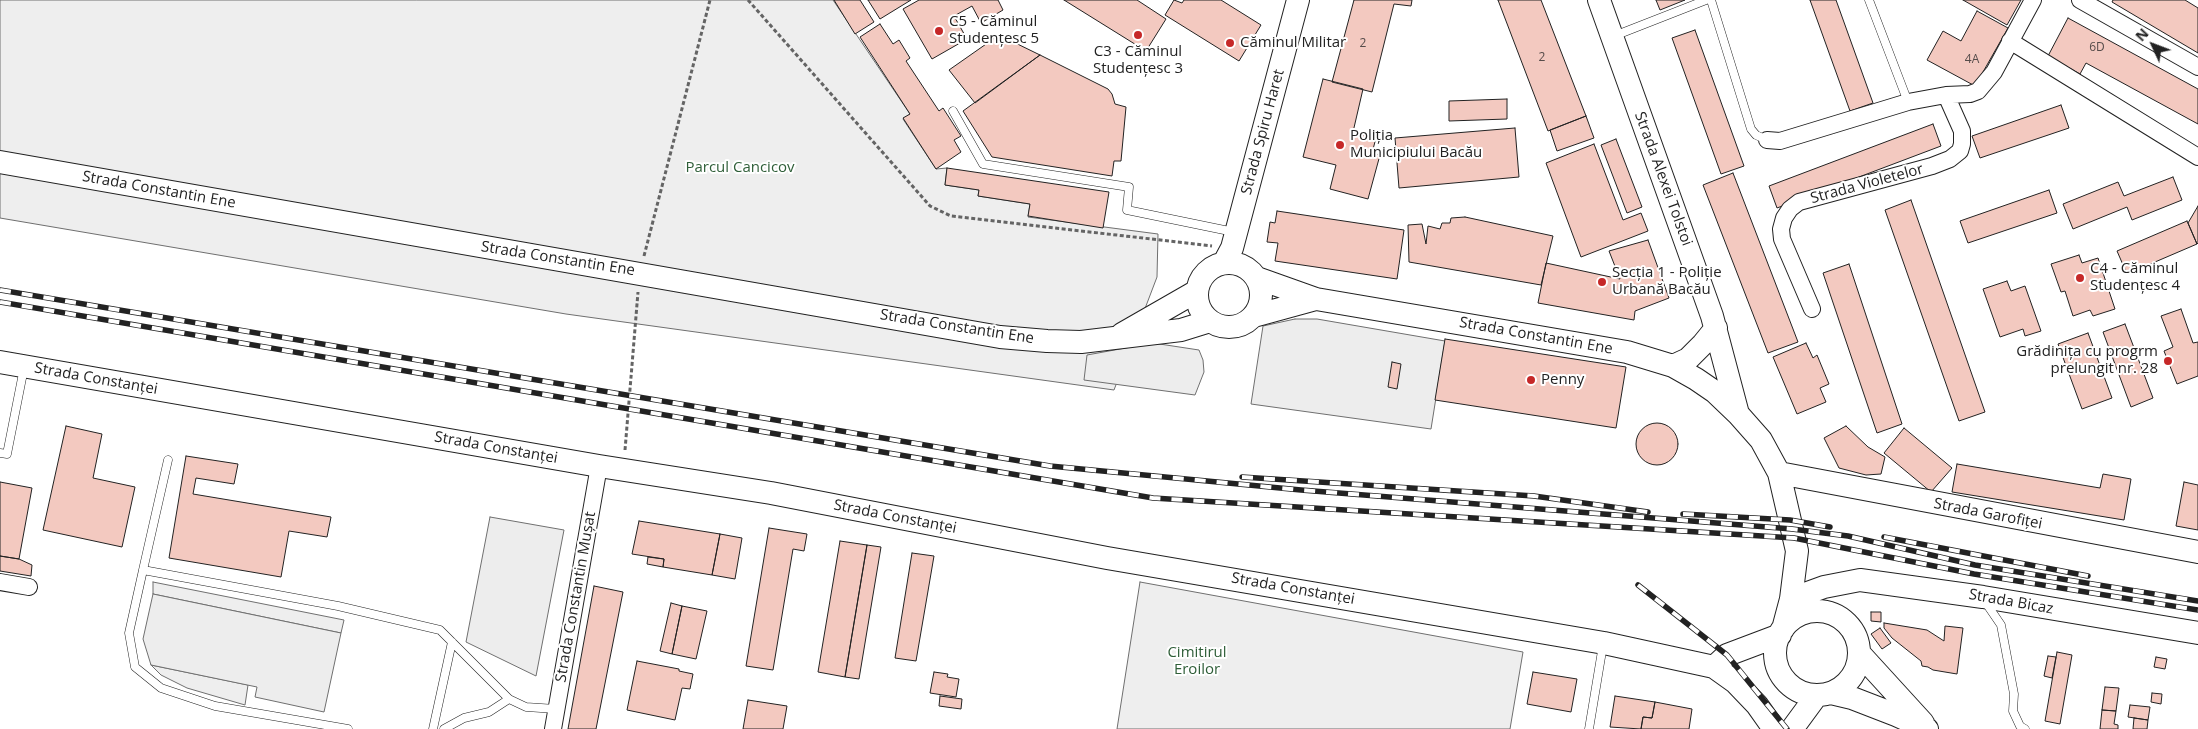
<!DOCTYPE html>
<meta charset="utf-8">
<style>
body{margin:0}
#map{position:relative;width:2198px;height:729px;overflow:hidden;background:#fff;font-family:"Open Sans",sans-serif}
canvas{display:block}
.north{position:absolute;left:2128px;top:20px;width:50px;height:50px;-webkit-text-stroke:4px #fff;paint-order:stroke;rotate:313deg;font-size:14px;font-weight:700;line-height:20px;text-align:center;color:#222}
.north::after{content:'';display:block;margin:auto;width:18px;height:22px;background:#222;clip-path:polygon(50% 0,100% 100%,50% 72%,0 100%)}
</style>
<div id="map">
<canvas width="2198" height="729"></canvas>
<div class="north">N</div>
</div>
<script>
const ctx = document.querySelector('canvas').getContext('2d');
ctx.lineJoin = 'round';
function fill(path, color) {
  ctx.fillStyle = color;
  ctx.fill(path, 'evenodd');
}
function toPath(rows) {
  const path = new Path2D();
  for (const r of rows) {
    if (r.length === 3) {
      path.moveTo(r[0] + r[2], r[1]);
      path.arc(r[0], r[1], r[2], 0, 2 * Math.PI);
      continue;
    }
    path.moveTo(r[0], r[1]);
    for (let i = 2; i < r.length; i += 2) path.lineTo(r[i], r[i + 1]);
  }
  return path;
}
function strokePath(path, color, width, dash) {
  ctx.strokeStyle = color;
  ctx.lineWidth = width;
  ctx.lineCap = dash ? 'butt' : 'round';
  ctx.setLineDash(dash || []);
  ctx.stroke(path);
}
function write(font, color, halo, rows, align = 'center') {
  ctx.font = font + ' "Open Sans",sans-serif';
  ctx.lineWidth = 4;
  ctx.setLineDash([]);
  ctx.textBaseline = 'middle';
  ctx.strokeStyle = halo;
  ctx.fillStyle = color;
  for (const [text, x, y, turn = 0] of rows) {
    ctx.save();
    ctx.translate(x, y);
    ctx.rotate((+turn || 0) * Math.PI / 180);
    ctx.textAlign = isNaN(turn) ? turn : align;
    if (halo) ctx.strokeText(text, 0, 0);
    ctx.fillText(text, 0, 0);
    ctx.restore();
  }
}
const green = toPath([
 [0,0,833,0,910,114,903,119,936,169,947,168,945,185,979,190,978,196,1030,204,1028,217,1158,234,1157,277,1114,390,566,314,0,218,0,0],
 [153,582,344,620,341,633,153,594,153,582],
 [1140,582,1523,652,1510,729,1117,729,1140,582],
 [151,665,248,685,245,705,187,688,161,675,151,665]
]);
const parking = toPath([
 [1295,319,1317,319,1445,341,1431,429,1251,404,1263,326,1295,319],
 [1153,343,1199,350,1203,360,1204,372,1195,395,1084,380,1087,355,1153,343],
 [490,517,564,530,536,676,466,642,490,517],
 [153,594,341,633,324,712,255,697,257,687,151,665,143,639,153,594]
]);
const building = toPath([
 [834,0,860,0,874,22,855,34,834,0],
 [868,0,911,0,880,19,868,0],
 [919,0,998,0,1003,10,981,23,972,6,954,16,967,39,932,59,903,9,919,0],
 [1064,0,1137,0,1166,19,1146,51,1064,0],
 [1174,0,1182,3,1184,0,1221,0,1261,25,1239,61,1165,15,1174,0],
 [1354,0,1412,0,1411,6,1394,4,1372,92,1332,82,1354,0],
 [1498,0,1541,0,1586,116,1548,131,1498,0],
 [1656,0,1685,0,1660,10,1656,0],
 [1810,0,1836,0,1873,103,1850,111,1810,0],
 [1963,0,2021,0,2007,25,1963,0],
 [2113,0,2185,0,2198,8,2198,53,2112,2,2113,0],
 [1977,11,2008,28,1975,86,1927,60,1943,31,1961,41,1977,11],
 [2068,18,2198,89,2198,124,2086,63,2080,74,2048,56,2068,18],
 [880,24,893,44,899,40,910,58,906,61,939,111,943,108,961,136,954,140,961,152,936,169,903,118,910,114,860,37,880,24],
 [1695,30,1744,166,1721,174,1672,38,1695,30],
 [999,35,1040,55,975,103,949,70,999,35],
 [1040,55,1108,89,1112,94,1115,104,1126,107,1121,161,1114,161,1112,176,992,157,963,111,1040,55],
 [1323,79,1363,89,1353,132,1376,138,1372,153,1380,155,1368,199,1330,189,1336,165,1303,157,1323,79],
 [1507,99,1507,119,1449,121,1449,101,1507,99],
 [2061,105,2069,128,1980,158,1972,136,2061,105],
 [1586,116,1594,138,1557,151,1550,130,1586,116],
 [1933,124,1941,146,1777,208,1769,186,1933,124],
 [1515,128,1519,177,1399,188,1395,138,1515,128],
 [1616,139,1642,207,1627,213,1601,145,1616,139],
 [1594,144,1623,220,1641,213,1648,231,1581,257,1546,163,1594,144],
 [947,168,1109,192,1103,228,1028,216,1030,204,978,196,979,190,945,185,947,168],
 [1733,173,1798,342,1768,353,1703,185,1733,173],
 [2173,177,2182,200,2132,220,2127,207,2073,229,2063,204,2118,182,2124,196,2173,177],
 [2049,190,2057,213,1968,243,1960,221,2049,190],
 [1911,200,1985,412,1959,421,1885,210,1911,200],
 [2198,206,2198,243,2197,244,2188,223,2198,206],
 [1277,211,1404,230,1397,279,1275,261,1278,243,1267,242,1270,222,1275,223,1277,211],
 [1465,217,1553,236,1541,285,1409,262,1408,225,1422,224,1426,244,1428,226,1440,229,1442,223,1450,223,1451,218,1465,217],
 [2187,221,2197,244,2127,274,2117,251,2187,221],
 [1648,240,1669,298,1635,311,1634,320,1538,303,1546,263,1620,279,1609,251,1648,240],
 [2079,255,2082,263,2098,258,2115,309,2093,316,2090,310,2073,316,2065,291,2061,292,2051,264,2079,255],
 [1849,264,1902,424,1877,433,1823,273,1849,264],
 [2007,281,2011,291,2025,286,2041,331,2025,336,2023,329,2000,337,1983,289,2007,281],
 [2181,309,2193,343,2198,342,2198,376,2177,384,2164,351,2173,347,2161,316,2181,309],
 [2125,324,2153,398,2131,407,2103,332,2125,324],
 [2088,333,2112,398,2082,409,2058,344,2088,333],
 [1445,339,1626,367,1616,428,1435,400,1445,339],
 [1806,343,1813,358,1817,355,1829,384,1820,388,1826,402,1797,414,1773,357,1806,343],
 [1392,362,1401,364,1397,389,1388,387,1392,362],
 [1657,444,21],
 [66,426,102,434,93,478,135,487,122,547,43,530,66,426],
 [1846,426,1868,447,1885,457,1881,474,1866,475,1839,468,1824,438,1846,426],
 [1904,428,1952,468,1931,492,1884,453,1904,428],
 [186,456,238,464,234,484,196,478,193,494,331,517,327,537,289,531,281,577,169,558,186,456],
 [1957,464,2100,488,2103,474,2131,479,2124,520,1952,492,1957,464],
 [0,482,32,488,19,559,0,556,0,482],
 [2184,482,2198,485,2198,530,2176,526,2184,482],
 [639,521,720,534,712,575,663,567,664,559,632,554,639,521],
 [769,528,807,534,804,551,793,549,773,670,746,666,769,528],
 [720,534,742,538,735,579,712,575,720,534],
 [840,541,867,545,845,677,818,672,840,541],
 [867,545,881,547,859,679,845,677,867,545],
 [912,553,934,556,916,661,895,658,912,553],
 [0,556,19,559,32,565,31,576,0,571,0,556],
 [648,557,664,559,663,567,647,564,648,557],
 [594,586,623,592,596,729,568,729,594,586],
 [671,603,682,606,672,654,660,651,671,603],
 [682,606,707,611,696,659,672,654,682,606],
 [1871,612,1881,612,1881,622,1871,621,1871,612],
 [1884,623,1927,630,1944,641,1945,626,1963,628,1957,674,1933,670,1928,667,1922,666,1921,661,1892,638,1884,628,1884,623],
 [1880,628,1891,643,1882,649,1871,634,1880,628],
 [2057,652,2072,655,2060,724,2045,721,2057,652],
 [2048,656,2056,657,2052,678,2044,676,2048,656],
 [2156,657,2167,659,2165,669,2154,667,2156,657],
 [637,661,679,669,679,671,693,674,690,689,682,688,675,720,627,710,637,661],
 [934,672,948,674,947,677,959,679,956,697,930,693,934,672],
 [1533,672,1577,679,1571,712,1527,704,1533,672],
 [2105,687,2119,688,2116,711,2102,710,2105,687],
 [2152,693,2162,694,2161,704,2151,702,2152,693],
 [940,696,962,699,961,709,939,706,940,696],
 [1615,696,1655,702,1652,718,1643,717,1641,729,1610,727,1615,696],
 [748,700,787,706,783,729,743,729,748,700],
 [1655,702,1692,709,1689,729,1641,729,1643,717,1652,718,1655,702],
 [2130,705,2150,707,2148,720,2128,717,2130,705],
 [2102,710,2116,711,2114,724,2118,725,2118,729,2100,729,2102,710],
 [2134,718,2148,720,2147,729,2133,729,2134,718]
]);
const path = toPath([
 [748,0,930,206,951,216,1212,246],
 [644,256,710,0],
 [625,450,638,292]
]);
const lane = toPath([
 [1711,0,1751,129,1756,135,1767,140],
 [1869,0,1908,102],
 [1614,36,1706,0],
 [953,111,983,164,1129,187,1127,210,1234,232],
 [0,453,7,454,24,368],
 [168,460,143,570,338,606,440,630,509,699,526,707,556,709],
 [143,570,129,633,135,667,161,688,215,706,348,729],
 [1986,603,2001,625,2014,694,2013,711,2020,726,2025,729],
 [433,729,452,642],
 [444,729,464,718,489,712,509,699],
 [1589,729,1603,645]
]);
const street = toPath([
 [2080,0,2198,67],
 [2010,41,2198,157],
 [1767,140,1780,141,1908,102,1946,95,1970,94,1978,91,1994,72,2033,0],
 [1812,309,1782,239,1781,229,1784,218,1790,209,1799,202,1932,166,1950,159,1960,151,1962,144,1962,131,1946,95],
 [0,582,29,587],
 [553,729,599,466]
]);
const secondary = toPath([
 [1599,0,1712,316,1738,414],
 [0,162,1000,337,1047,341,1081,342,1181,330,1210,321],
 [1229,295,32],
 [1224,263,1232,248,1298,0],
 [1257,278,1316,299,1627,352,1673,366,1696,379,1715,392,1738,414,1761,440,1779,473,1797,551,1791,599,1783,629],
 [1254,316,1316,299],
 [1122,334,1197,291],
 [0,362,599,466,771,493,1107,558,1604,643,1714,667,1735,682,1757,705,1774,729],
 [1673,366,1688,359,1703,344,1716,328],
 [1779,473,2198,552],
 [1791,599,1824,587,1860,580,1983,597,2198,633],
 [1817,653,42],
 [1860,654,1923,723],
 [1714,667,1727,655,1780,635],
 [1831,693,1852,698,1896,715,1927,729],
 [1792,729,1817,695]
]);
const rail = toPath([
 [0,290,1050,466,1301,490,1792,529,1848,536,1975,565,2198,601],
 [0,302,1153,498,1794,538,1974,574,2198,610],
 [1242,477,1534,496,1648,512],
 [1683,514,1790,520,1830,527],
 [1884,537,2088,576],
 [1638,585,1727,655,1787,729]
]);
const markers = [
 [939,31,5,"#c62828"],
 [1138,35,5,"#c62828"],
 [1230,43,5,"#c62828"],
 [1340,145,5,"#c62828"],
 [2080,278,5,"#c62828"],
 [1602,282,5,"#c62828"],
 [2168,361,5,"#c62828"],
 [1531,380,5,"#c62828"]
];
const numberNames = [
 ["2",1363,44],
 ["6D",2097,48],
 ["2",1542,58],
 ["4A",1972,60]
];
const poiNames = [
 ["C5 - Căminul",949,22],
 ["Studențesc 5",949,39],
 ["Căminul Militar",1240,43],
 ["C3 - Căminul",1138,52,"center"],
 ["Studențesc 3",1138,69,"center"],
 ["Poliția",1350,136],
 ["Municipiului Bacău",1350,153],
 ["C4 - Căminul",2090,269],
 ["Studențesc 4",2090,286],
 ["Secția 1 - Poliție",1612,273],
 ["Urbană Bacău",1612,290],
 ["Grădinița cu progrm",2158,352,"right"],
 ["prelungit nr. 28",2158,369,"right"],
 ["Penny",1541,380]
];
const streetNames = [
 ["Strada Spiru Haret",1263,132,-75],
 ["Strada Alexei Tolstoi",1663,179,70],
 ["Strada Violetelor",1867,184,-15],
 ["Strada Constantin Ene",159,190,10],
 ["Strada Constantin Ene",558,259,9],
 ["Strada Constantin Ene",957,327,9],
 ["Strada Constantin Ene",1536,336,10],
 ["Strada Constanței",96,379,10],
 ["Strada Constanței",496,448,10],
 ["Strada Garofiței",1988,514,11],
 ["Strada Constanței",895,517,11],
 ["Strada Constanței",1293,589,10],
 ["Strada Constantin Mușat",576,597,-80],
 ["Strada Bicaz",2011,602,10]
];
const parkNames = [
 ["Parcul Cancicov",740,168],
 ["Cimitirul",1197,653],
 ["Eroilor",1197,670]
];
fill(green, '#eee');
strokePath(green, '#6f6f6f', 1);
fill(parking, '#ededed');
strokePath(parking, '#6f6f6f', 1);
fill(building, '#f3c9c0');
strokePath(building, '#222', 1);
strokePath(lane, '#222', 9);
strokePath(street, '#222', 18);
strokePath(secondary, '#222', 24);
strokePath(path, '#646464', 3, [4, 2.5]);
strokePath(lane, '#fff', 8);
strokePath(street, '#fff', 16);
strokePath(secondary, '#fff', 22);
strokePath(rail, '#222', 5.5);
strokePath(rail, '#fff', 4, [11]);
for (const [x, y, r, color] of markers) {
  const dot = new Path2D();
  dot.arc(x, y, r, 0, 2 * Math.PI);
  ctx.fillStyle = color;
  ctx.fill(dot);
  strokePath(dot, '#fff', 2);
}
write('12px', '#564c4a', null, numberNames);
write('15px', '#222', '#fff', poiNames, 'left');
write('15px', '#222', '#fff', streetNames);
write('15px', '#2f5e38', '#fff', parkNames);
</script>
